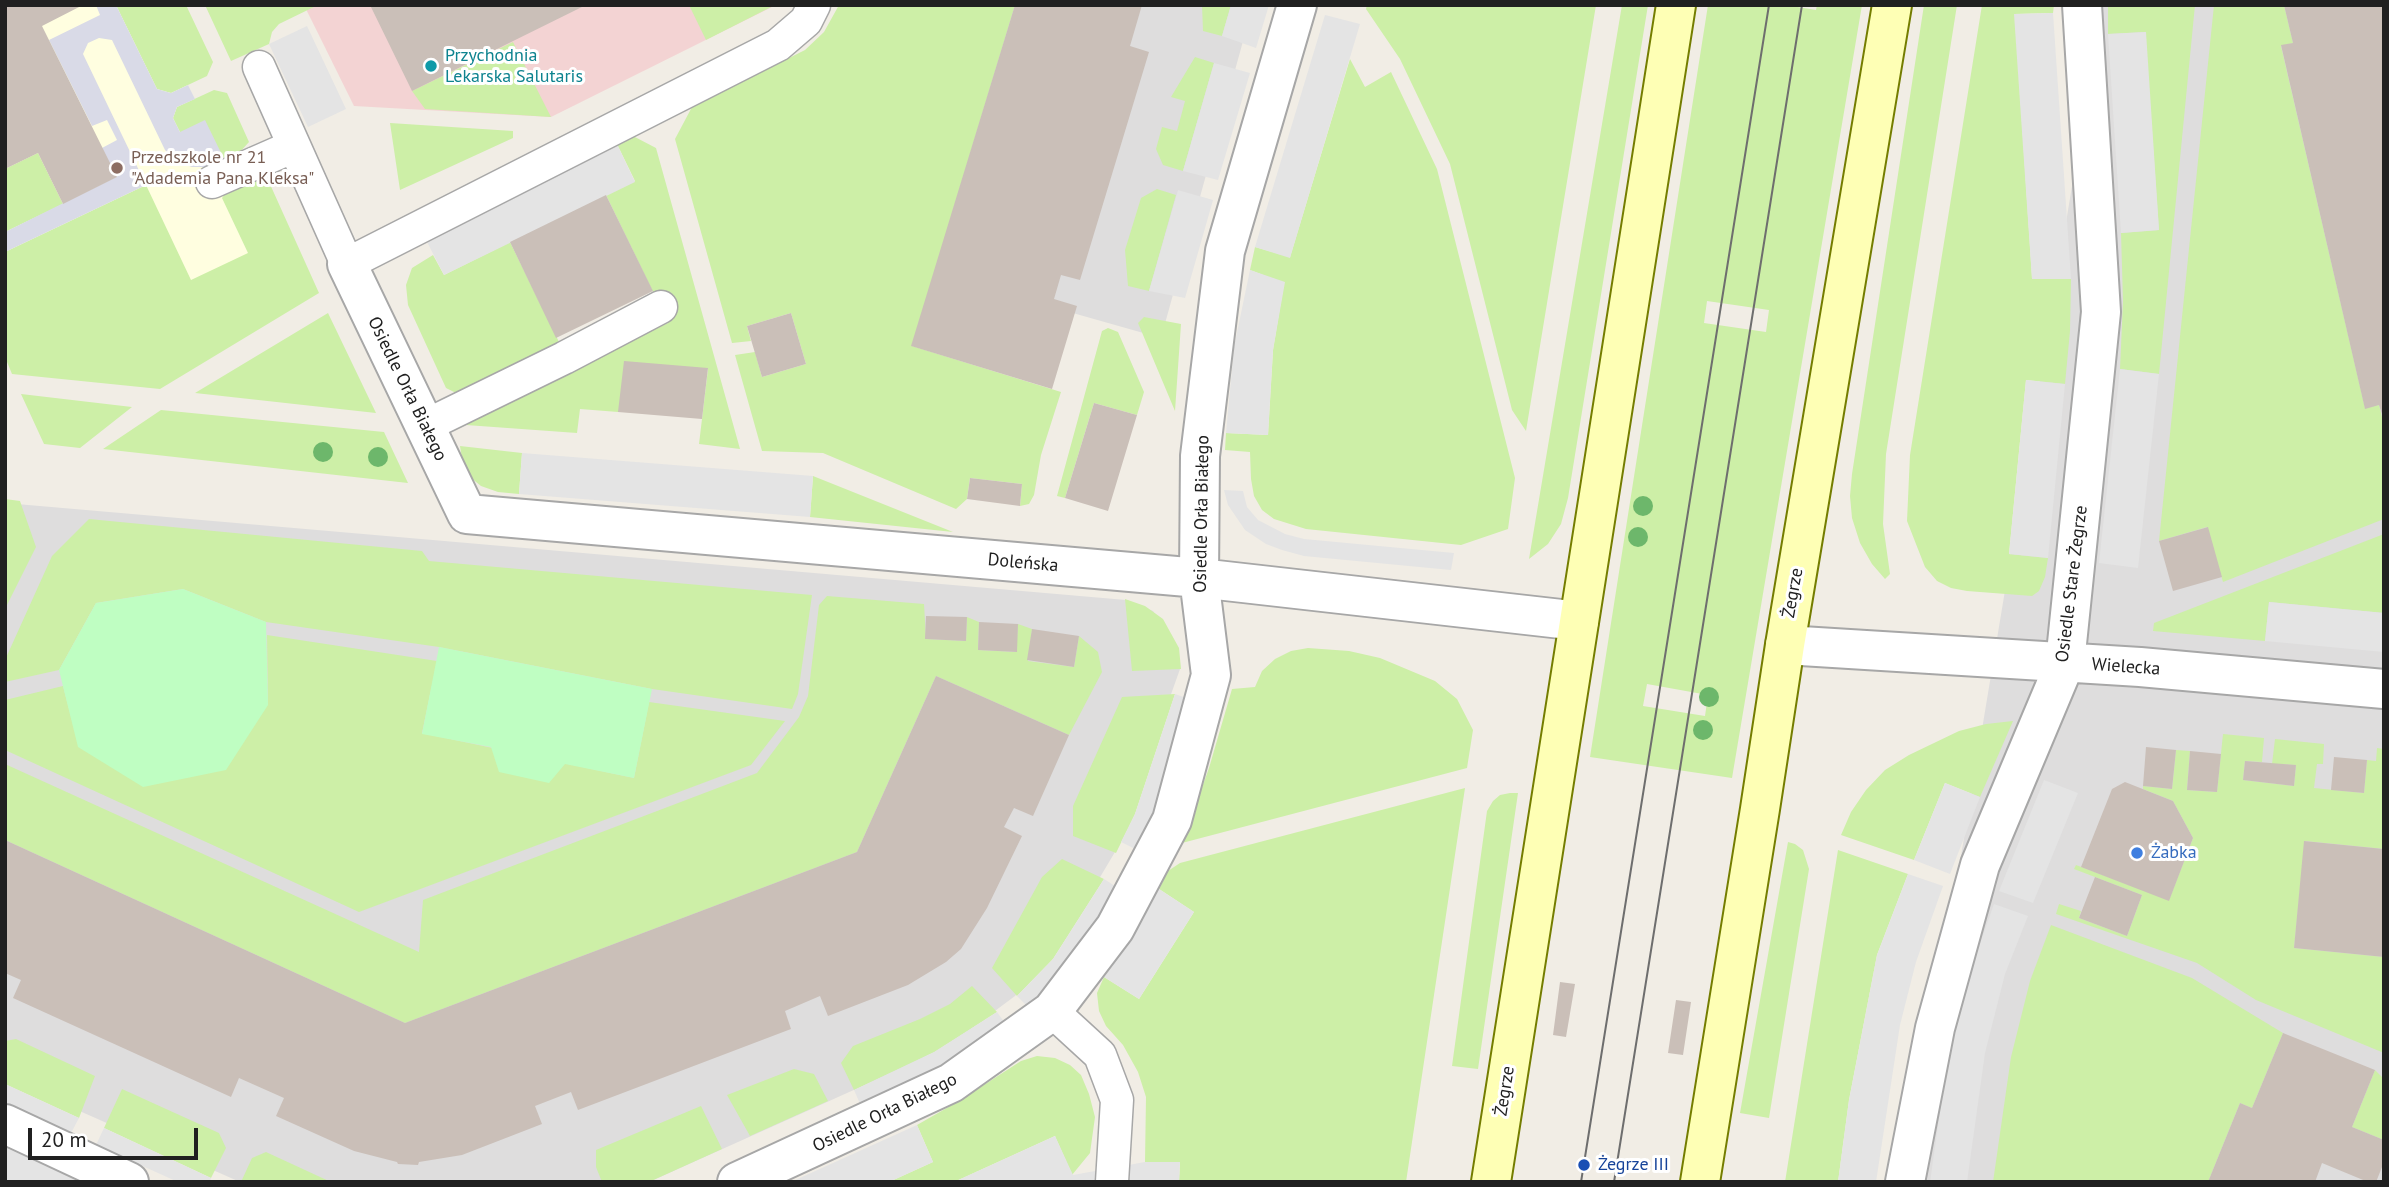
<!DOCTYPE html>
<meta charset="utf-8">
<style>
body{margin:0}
#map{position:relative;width:2389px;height:1187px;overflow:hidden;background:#f1ede5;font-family:"PT Sans",sans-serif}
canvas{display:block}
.frame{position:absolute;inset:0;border:7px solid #202020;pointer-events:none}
.scale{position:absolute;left:28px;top:1128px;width:170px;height:32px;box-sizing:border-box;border:4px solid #202020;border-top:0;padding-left:9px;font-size:21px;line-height:24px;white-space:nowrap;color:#202020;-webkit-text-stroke:5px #fff;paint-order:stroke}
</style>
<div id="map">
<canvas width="2389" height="1187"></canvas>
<div class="frame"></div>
<div class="scale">20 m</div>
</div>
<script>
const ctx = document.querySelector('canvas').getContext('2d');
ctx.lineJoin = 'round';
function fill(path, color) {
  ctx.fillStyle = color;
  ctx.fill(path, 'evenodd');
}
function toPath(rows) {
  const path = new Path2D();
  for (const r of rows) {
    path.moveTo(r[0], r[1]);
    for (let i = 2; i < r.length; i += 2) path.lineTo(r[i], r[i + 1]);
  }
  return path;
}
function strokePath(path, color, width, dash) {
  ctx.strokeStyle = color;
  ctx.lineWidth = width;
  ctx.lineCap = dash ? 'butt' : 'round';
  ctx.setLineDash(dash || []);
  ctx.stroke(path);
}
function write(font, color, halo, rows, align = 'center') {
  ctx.font = font + ' "PT Sans",sans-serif';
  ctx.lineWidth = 6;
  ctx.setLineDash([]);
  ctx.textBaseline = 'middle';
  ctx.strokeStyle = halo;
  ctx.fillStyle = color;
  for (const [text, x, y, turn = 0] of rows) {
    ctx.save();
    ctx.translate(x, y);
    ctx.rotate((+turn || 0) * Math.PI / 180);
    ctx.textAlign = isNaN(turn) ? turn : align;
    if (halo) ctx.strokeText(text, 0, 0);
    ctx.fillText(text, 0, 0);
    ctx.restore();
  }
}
const residential = toPath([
 [912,5,1253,5,1161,338,833,245],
 [2102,5,2384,5,2384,1182,1907,1182],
 [5,503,1126,600,1153,611,1172,636,1180,669,1115,852,1062,941,1015,996,968,1031,916,1062,649,1182,240,1182,5,1078]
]);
const commercial = toPath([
 [304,5,776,5,551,117,354,106]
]);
const education = toPath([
 [5,5,148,5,289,290,5,291]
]);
const grass = toPath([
 [116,5,186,5,213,62,207,76,171,93,157,89],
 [205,5,318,5,279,24,272,32,269,44,231,61],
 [689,5,775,5,706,40],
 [839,5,1015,5,912,346,1061,392,1041,455,1034,495,1029,504,1020,506,1022,484,970,478,967,499,956,509,823,453,762,451,735,355,755,352,762,377,806,364,791,313,747,326,751,341,732,343,675,139,692,107,805,50,824,32],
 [1202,5,1231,5,1222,36,1203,31],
 [1367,5,1596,5,1526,431,1512,410,1450,164,1400,59,1366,9],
 [1622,5,1648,5,1568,498,1561,524,1548,544,1529,559],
 [1708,5,1785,5,1816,10,1817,5,1862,5,1732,778,1590,757],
 [1707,301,1769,310,1766,332,1704,323],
 [1647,684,1708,695,1705,716,1643,706],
 [1924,5,1957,5,1886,454,1883,524,1890,574,1885,579,1872,564,1860,543,1852,518,1850,496,1852,474],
 [1982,5,2054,5,2053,13,2015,14,2032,278,2071,279,2070,331,2065,384,2026,380,2009,554,2048,558,2045,577,2039,591,2032,596,1967,591,1951,588,1937,581,1925,567,1907,521,1910,455],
 [2108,5,2195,5,2159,374,2120,369,2123,301,2121,233,2159,230,2145,32,2108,34],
 [2214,5,2284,5,2293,43,2281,46,2365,408,2379,405,2384,425,2384,519,2223,582,2207,527,2159,541],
 [513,42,551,117,425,109,412,91],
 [1195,57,1214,63,1183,171,1163,165,1156,149,1162,127,1177,131,1185,101,1171,97],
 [1350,59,1365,87,1391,72,1437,169,1515,478,1508,529,1461,545,1306,529,1274,519,1262,510,1254,496,1251,479,1250,452,1225,450,1226,433,1268,435,1273,350,1284,283,1250,270,1255,247,1290,257],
 [214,90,227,93,249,142,239,153,225,161,180,132,173,118,177,107],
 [390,123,513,131,513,138,400,190],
 [633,136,656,148,740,449,699,444,708,369,618,412,580,409,577,433,466,425,477,415,668,323,606,195,635,181,617,144],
 [38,153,63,204,5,232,5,169],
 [252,181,269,182,319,293,160,389,12,374,5,357,5,252,146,185,191,280,248,253,222,198,228,190],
 [1157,189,1176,195,1149,291,1128,286,1125,250,1141,198],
 [510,242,560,344,458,394,446,388,408,305,406,285,412,268,433,255,444,275],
 [328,313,376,413,195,393],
 [1144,317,1181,324,1175,411,1138,323],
 [1108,328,1118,332,1144,392,1137,415,1094,403,1065,498,1057,496,1102,331],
 [21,394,132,407,80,448,44,444],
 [161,410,384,432,408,483,103,449],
 [460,446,522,453,519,494,498,492,481,486,470,477,463,465],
 [813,476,953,532,810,517],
 [5,499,20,501,36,547,5,609],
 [89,519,422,551,429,561,812,595,798,694,792,709,652,689,439,647,266,622,183,589,96,603,59,670,5,682,5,660,52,556],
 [2384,534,2384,613,2269,602,2265,641,2153,631,2154,623],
 [827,596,924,604,926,639,966,641,967,617,979,622,978,650,1016,652,1018,624,1032,629,1028,661,1074,667,1079,636,1098,652,1102,672,1069,735,936,676,857,852,405,1023,5,840,5,764,419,952,423,900,757,773,799,717,808,696,819,605],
 [1125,599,1145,606,1163,619,1179,648,1181,669,1132,671],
 [267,635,437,661,422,733,634,778,649,702,785,721,751,765,359,912,5,750,5,700,63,686,79,747,268,705],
 [1308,648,1349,651,1380,658,1435,681,1457,699,1473,730,1467,768,1182,843,1209,768,1232,689,1255,687,1262,671,1275,659,1291,651],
 [1175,694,1135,814,1116,853,1073,836,1073,806,1122,697],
 [2013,721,1980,797,1945,783,1914,860,1841,835,1851,812,1866,790,1885,770,1909,755,1959,731,1986,724],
 [2223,734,2264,738,2262,762,2245,761,2243,780,2294,786,2296,765,2272,764,2275,739,2324,744,2323,764,2317,764,2314,788,2364,793,2367,760,2376,761,2377,748,2384,749,2384,849,2305,841,2294,948,2384,957,2384,1053,2256,1000,2197,963,2056,914,2059,904,2081,911,2079,918,2127,936,2142,895,2074,869,2076,865,2169,900,2193,838,2173,801,2143,789,2143,786,2172,789,2176,750,2190,751,2187,790,2217,792],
 [1465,788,1406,1182,1179,1182,1180,1162,1145,1162,1146,1097,1138,1072,1123,1045,1106,1026,1099,1011,1097,993,1104,977,1139,999,1194,912,1159,889,1168,871,1180,863],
 [1510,793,1518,793,1478,1069,1452,1066,1487,811,1493,801,1500,795],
 [1788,842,1795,844,1803,850,1809,869,1769,1118,1740,1113],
 [1838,850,1908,874,1877,955,1849,1100,1838,1182,1785,1182],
 [1062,859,1104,879,1053,959,1017,996,992,968,1042,877],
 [2051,925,2192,978,2283,1033,2252,1108,2240,1103,2208,1182,1993,1182,2011,1057,2030,981],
 [972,986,997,1012,935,1052,854,1090,841,1063,853,1046,920,1019,950,1004],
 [16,1039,95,1076,79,1118,5,1084,5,1041],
 [1037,1056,1055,1058,1070,1065,1081,1075,1089,1094,1095,1117,1090,1153,1072,1175,1055,1136,954,1182,889,1182,933,1162,917,1125,959,1101,1021,1061],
 [794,1069,814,1074,828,1101,750,1136,727,1095],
 [2375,1070,2384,1079,2384,1140,2352,1127],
 [122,1089,219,1133,226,1148,211,1178,104,1128],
 [701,1106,722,1149,649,1182,602,1182,596,1167,596,1150],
 [266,1152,331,1182,241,1182,252,1158]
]);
const park = toPath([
 [183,589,266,622,268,705,226,770,143,787,78,747,59,670,96,603],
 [439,647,652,689,634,778,565,764,549,783,499,772,491,747,422,734]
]);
const parking = toPath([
 [1231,5,1269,5,1256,48,1222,36],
 [2053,13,2071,279,2032,279,2014,14],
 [1325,15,1360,24,1290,258,1255,247],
 [307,26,346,109,308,127,269,44],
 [2146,32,2159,230,2121,233,2108,34],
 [1214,63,1250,73,1218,180,1183,171],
 [617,144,635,182,444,275,425,238],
 [1178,190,1213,200,1185,298,1149,291],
 [1250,270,1285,282,1273,350,1268,435,1226,433,1234,347],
 [2120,369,2159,374,2138,568,2099,563],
 [2026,380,2065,384,2048,558,2009,554],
 [522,453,813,476,810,517,519,494],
 [1224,490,1243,491,1247,507,1258,520,1285,534,1304,539,1454,553,1451,570,1304,556,1282,550,1266,544,1245,530,1228,505],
 [2269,602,2384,613,2384,652,2265,641],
 [1175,694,1192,700,1151,821,1137,850,1121,842,1135,814],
 [2044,780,2078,793,2033,903,1999,891],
 [1945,783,1980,797,1950,874,1914,860],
 [1908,874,1943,886,1916,962,1900,1025,1876,1182,1838,1182,1849,1100,1877,955],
 [1104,879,1118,888,1067,966,1029,1008,1017,996,1053,959],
 [1159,889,1194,912,1139,999,1104,977],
 [1994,904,2028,916,2005,974,1985,1053,1967,1182,1930,1182,1949,1048,1972,966],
 [997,1012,1007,1026,942,1067,861,1106,854,1090,934,1052],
 [5,1084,79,1118,71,1133,5,1104],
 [917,1125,933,1162,889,1182,791,1182],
 [104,1128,211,1178,210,1182,178,1182,96,1145],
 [1055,1136,1073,1175,1145,1162,1180,1162,1179,1182,954,1182],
 [5,1142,93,1182,5,1182]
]);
const plaza = toPath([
 [96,5,116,5,157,89,171,93,188,85,195,99,177,107,173,118,180,132,205,120,225,161,209,167,192,167,176,161,165,150,112,40,99,38,88,43,83,54,146,185,5,252,5,232,116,177,102,148,117,140,107,120,92,126,49,40,100,15]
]);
const building = toPath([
 [5,5,83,5,42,26,117,177,63,204,38,153,5,169],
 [370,5,586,5,412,91],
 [1015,5,1142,5,1130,46,1149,52,1080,280,1061,275,1054,299,1077,306,1052,389,911,346],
 [2284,5,2384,5,2384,46,2382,46,2384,420,2379,405,2365,409,2281,45,2293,43],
 [606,195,653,291,556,338,510,242],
 [791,313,806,364,762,377,747,326],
 [624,361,708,368,702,419,618,412],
 [1094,403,1137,415,1108,511,1065,498],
 [970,478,1022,484,1020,506,967,499],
 [2208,527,2222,577,2173,591,2159,541],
 [926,616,967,617,966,641,925,639],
 [979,622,1018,624,1017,652,978,650],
 [1032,629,1079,636,1074,667,1027,660],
 [936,676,1069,735,1033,816,1014,808,1004,827,1022,836,987,908,961,949,946,962,908,985,828,1016,820,996,785,1011,791,1029,578,1110,571,1092,535,1106,542,1124,462,1155,419,1162,418,1165,398,1164,397,1162,354,1151,276,1116,284,1098,239,1078,231,1097,13,998,21,980,5,973,5,840,405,1023,857,852],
 [2146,747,2176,750,2172,789,2143,786],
 [2190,751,2221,754,2217,792,2187,790],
 [2334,757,2367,760,2364,793,2331,790],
 [2245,761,2296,765,2294,786,2243,780],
 [2125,782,2173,801,2193,838,2169,901,2081,867,2112,789],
 [2304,841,2384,849,2384,957,2294,948],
 [2095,877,2142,895,2127,936,2079,918],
 [1560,982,1575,984,1566,1037,1553,1035],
 [1676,1000,1691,1002,1683,1055,1668,1053],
 [2283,1033,2375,1070,2352,1127,2384,1140,2384,1162,2376,1182,2368,1182,2322,1163,2315,1182,2208,1182,2240,1103,2252,1108]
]);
const lane = toPath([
 [259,67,347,264,778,45,806,21,814,5],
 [212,182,294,146],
 [425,426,564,358,661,307],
 [1052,1011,1100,1055,1117,1100,1112,1182]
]);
const street = toPath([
 [347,264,467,514,1199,578,1579,621],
 [1785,645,2140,667,2384,689],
 [5,1124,129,1182],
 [737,1182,951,1083,1052,1011,1115,928,1172,820,1211,675,1199,578,1200,456,1225,251,1297,5],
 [1905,1182,1935,1028,1980,865,2065,663,2101,312,2082,5]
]);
const secondary = toPath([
 [1491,1182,1676,5],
 [1700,1182,1760,809,1785,645,1892,5]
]);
const tram = toPath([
 [1581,1182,1769,5],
 [1614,1182,1802,5]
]);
const trees = [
 [323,452],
 [378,457],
 [1643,506],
 [1638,537],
 [1709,697],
 [1703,730]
];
const markers = [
 [431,66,7,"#0f9aa8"],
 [117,168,7,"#8d6e63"],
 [2137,853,7,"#3f7fe0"],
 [1584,1165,7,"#1a4fb4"]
];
const cultureNames = [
 ["Przychodnia",445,56],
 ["Lekarska Salutaris",445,77]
];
const educationNames = [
 ["Przedszkole nr 21",131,158],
 ["\"Adademia Pana Kleksa\"",131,179]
];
const streetNames = [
 ["Osiedle Orła Białego",407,389,64],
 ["Osiedle Orła Białego",1202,514,-89],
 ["Doleńska",1023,563,5],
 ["Osiedle Stare Żegrze",2072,584,-83],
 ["Żegrze",1793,593,-80],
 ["Wielecka",2126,667,4],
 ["Żegrze",1505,1091,-81],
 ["Osiedle Orła Białego",885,1113,-26]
];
const shopNames = [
 ["Żabka",2151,853]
];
const transitNames = [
 ["Żegrze III",1598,1165]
];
fill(residential, '#dedddd');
fill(commercial, '#f3d3d3');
fill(education, '#fffee0');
fill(grass, '#cdefa7');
fill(park, '#bffec2');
fill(parking, '#e4e4e4');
fill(plaza, '#d9dae7');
fill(building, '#cabfb8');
strokePath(lane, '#a7a7a7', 35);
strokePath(street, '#a7a7a7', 42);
strokePath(secondary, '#747d00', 42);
strokePath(lane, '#fff', 32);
strokePath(street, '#fff', 38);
strokePath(secondary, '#feffb5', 38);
strokePath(tram, '#6e6e6e', 2);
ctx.fillStyle = '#6db76b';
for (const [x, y] of trees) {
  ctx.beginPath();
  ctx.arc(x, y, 10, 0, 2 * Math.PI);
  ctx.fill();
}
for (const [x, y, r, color] of markers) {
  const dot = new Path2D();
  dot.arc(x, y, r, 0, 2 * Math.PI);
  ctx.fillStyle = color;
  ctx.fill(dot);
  strokePath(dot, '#fff', 2.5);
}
write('18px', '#0d838f', '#fff', cultureNames, 'left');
write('18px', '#785e54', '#fff', educationNames, 'left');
write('18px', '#202020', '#fff', streetNames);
write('18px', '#366cbe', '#fff', shopNames, 'left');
write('18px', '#164399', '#fff', transitNames, 'left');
</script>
